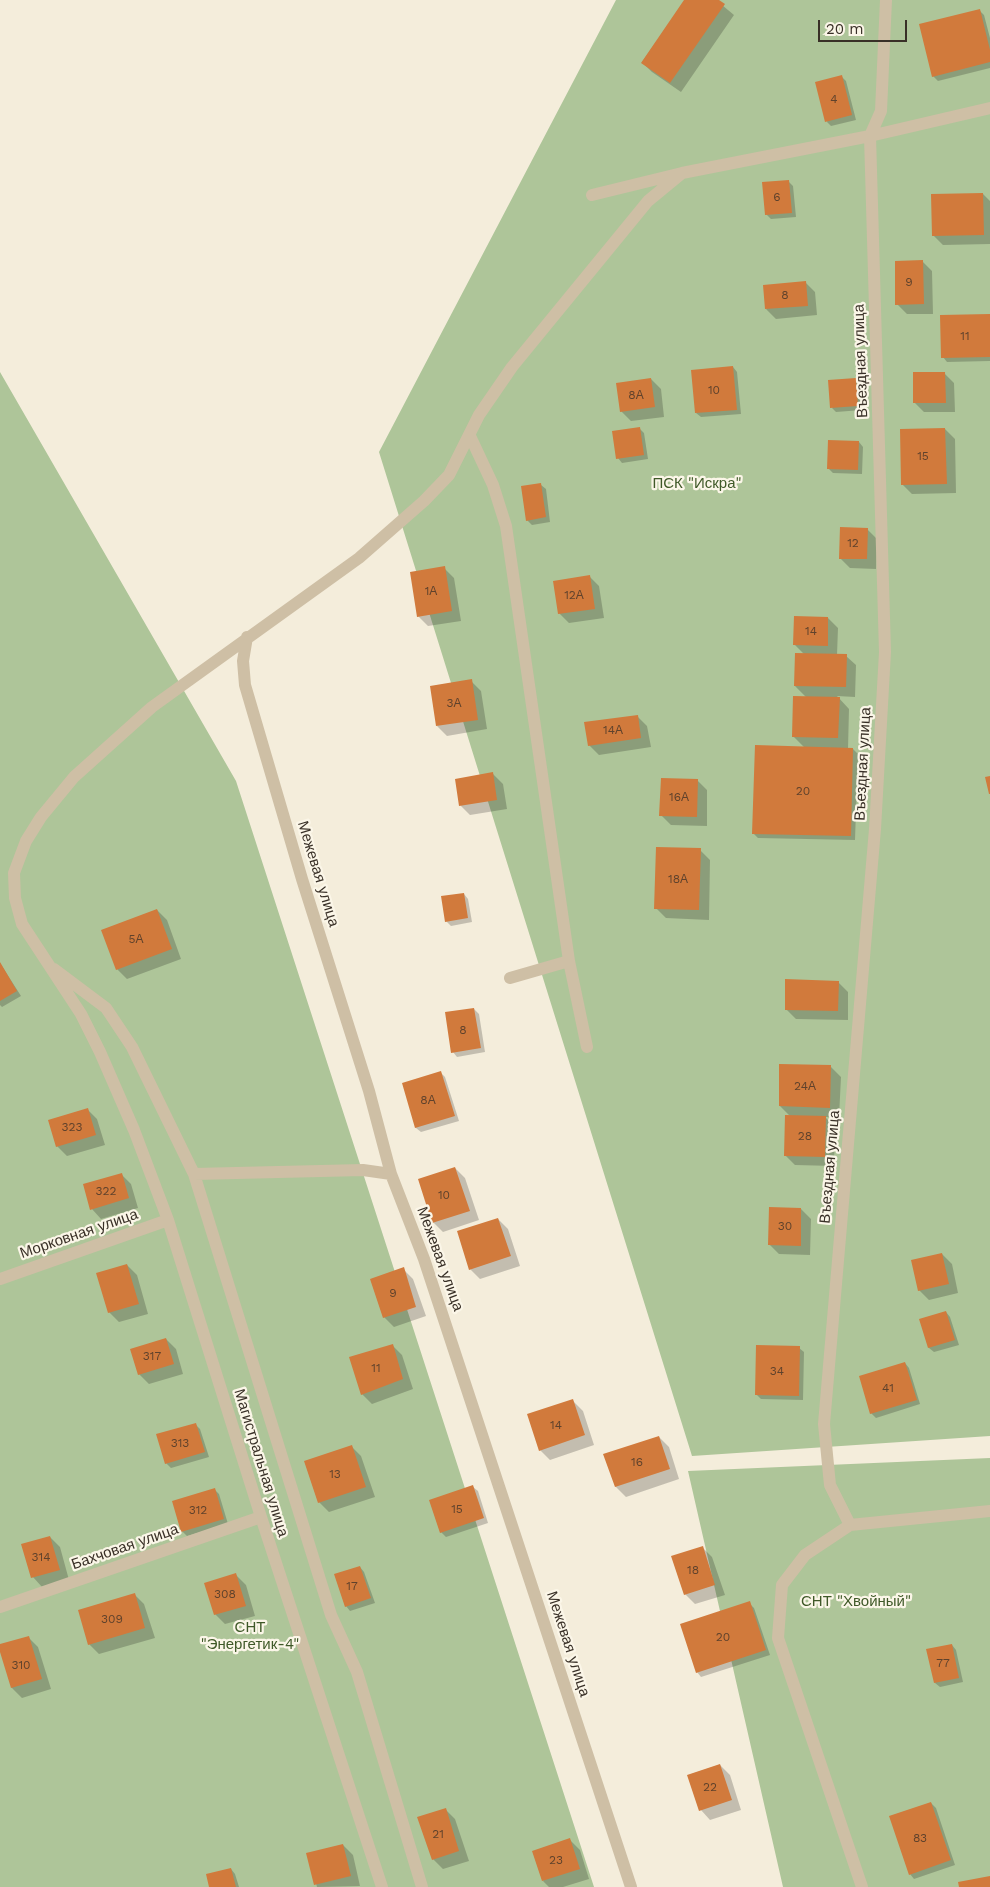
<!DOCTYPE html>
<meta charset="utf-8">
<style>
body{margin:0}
#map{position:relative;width:990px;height:1887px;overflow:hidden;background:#f4eddb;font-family:"Work Sans",sans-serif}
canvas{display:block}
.scale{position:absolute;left:818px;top:20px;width:89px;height:22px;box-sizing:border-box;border:2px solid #393027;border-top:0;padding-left:6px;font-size:15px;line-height:18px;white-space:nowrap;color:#393027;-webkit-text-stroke:4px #fbf6e8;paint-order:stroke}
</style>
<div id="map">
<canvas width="990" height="1887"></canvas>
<div class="scale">20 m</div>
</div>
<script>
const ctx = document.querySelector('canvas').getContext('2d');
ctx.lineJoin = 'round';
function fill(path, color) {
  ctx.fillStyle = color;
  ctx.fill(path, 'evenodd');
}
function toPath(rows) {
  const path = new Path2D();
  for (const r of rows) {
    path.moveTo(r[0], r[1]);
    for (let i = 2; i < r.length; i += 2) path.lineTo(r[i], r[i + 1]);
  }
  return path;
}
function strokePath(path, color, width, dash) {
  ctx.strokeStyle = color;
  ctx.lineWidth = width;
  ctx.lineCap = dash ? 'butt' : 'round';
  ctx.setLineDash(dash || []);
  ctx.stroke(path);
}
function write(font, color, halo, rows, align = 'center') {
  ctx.font = font + ' "Work Sans",sans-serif';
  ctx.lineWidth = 4.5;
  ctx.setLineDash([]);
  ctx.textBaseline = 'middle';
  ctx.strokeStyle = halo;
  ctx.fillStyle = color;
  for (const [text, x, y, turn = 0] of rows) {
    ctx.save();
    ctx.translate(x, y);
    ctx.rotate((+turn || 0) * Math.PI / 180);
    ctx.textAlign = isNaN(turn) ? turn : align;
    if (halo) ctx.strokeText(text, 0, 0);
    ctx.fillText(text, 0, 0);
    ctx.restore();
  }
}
const green = toPath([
 [616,0,990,0,990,1436,692,1456,379,452],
 [0,372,236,781,594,1887,0,1887],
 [990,1458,990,1887,783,1887,688,1471]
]);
const shadow = toPath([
 [686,0,716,0,734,15,681,92,652,72,642,62],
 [979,10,984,15,990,38,990,68,938,81,933,76],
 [841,76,846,81,856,120,831,126,827,122],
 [788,181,793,186,796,217,771,219,766,214],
 [983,194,990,201,990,244,943,245,933,235],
 [922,261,932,271,933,314,907,314,897,304],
 [805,282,815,292,817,315,776,319,766,309],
 [990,316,990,361,947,362,943,357],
 [733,367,737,372,741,414,701,417,696,413],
 [944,373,954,383,955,412,924,412,914,402],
 [651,379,661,389,664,417,631,421,621,411],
 [855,379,860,384,862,410,836,412,832,408],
 [639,428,644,433,648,459,622,463,618,458],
 [945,429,955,439,956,493,912,494,902,484],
 [859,442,863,447,862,474,833,473,828,468],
 [541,485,546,489,550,522,532,525,527,520],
 [867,529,877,539,876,569,850,568,840,558],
 [444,568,454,578,461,621,428,626,418,616],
 [589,576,599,586,604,618,569,623,559,613],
 [828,618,838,628,837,655,846,656,856,665,855,697,837,696,849,709,848,749,853,749,858,754,855,840,758,838,753,833,805,748,793,736,807,698,795,686,804,654,795,645],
 [471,681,481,691,487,729,447,736,437,726],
 [637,716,647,726,651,747,599,755,589,745],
 [493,774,503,784,507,809,470,815,460,805],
 [697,780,707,790,707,826,671,825,661,815],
 [700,850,710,860,709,920,666,918,656,908],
 [464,894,468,899,472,922,451,926,446,921],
 [157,910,167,920,181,959,127,979,117,969],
 [0,963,21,996,2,1007,0,1005],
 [838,982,848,992,848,1020,796,1019,786,1009],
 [474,1009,479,1014,485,1052,457,1057,453,1052],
 [831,1067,841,1077,839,1117,825,1117,835,1127,834,1166,795,1165,785,1155,790,1116,780,1106],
 [441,1073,445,1077,459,1121,421,1132,416,1128,403,1084],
 [87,1109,97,1119,105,1145,67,1156,57,1146],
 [455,1168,465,1178,479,1220,443,1232,433,1222],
 [121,1174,131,1184,138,1208,101,1219,92,1209],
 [801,1209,811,1219,810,1255,779,1254,769,1244],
 [498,1219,508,1229,520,1266,480,1279,470,1269],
 [942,1254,952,1264,958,1293,929,1300,919,1290],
 [127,1265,137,1275,148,1314,119,1322,109,1312],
 [403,1269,413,1279,426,1316,394,1327,384,1317],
 [946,1312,950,1317,959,1345,934,1352,929,1348,921,1320],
 [166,1339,176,1349,183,1374,149,1384,139,1374],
 [392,1345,402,1355,413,1389,372,1404,362,1394],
 [799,1348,804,1352,803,1400,761,1399,756,1394],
 [905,1363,909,1368,920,1404,876,1418,871,1413],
 [573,1401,583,1411,594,1445,550,1460,540,1450],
 [195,1424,200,1429,209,1457,171,1468,166,1463],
 [659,1437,669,1447,679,1479,626,1497,616,1487,605,1455],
 [351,1446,361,1456,375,1497,329,1512,319,1502],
 [473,1487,478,1491,488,1523,446,1537,441,1532],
 [214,1489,219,1494,228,1524,187,1536,182,1531],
 [50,1537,60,1547,69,1580,42,1587,33,1577],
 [702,1547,712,1557,725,1595,695,1604,685,1594],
 [360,1567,364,1572,375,1603,350,1611,346,1606],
 [236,1575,246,1585,255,1616,225,1624,215,1614],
 [134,1594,144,1604,155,1638,99,1654,89,1644],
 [749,1603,754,1608,770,1655,701,1677,697,1672],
 [28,1637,38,1647,51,1689,22,1698,12,1688,0,1646],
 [952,1645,956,1650,963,1682,940,1687,935,1683],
 [720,1765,730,1775,741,1810,710,1820,701,1810],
 [931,1803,936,1808,955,1865,914,1879,910,1874],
 [445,1809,455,1819,469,1861,443,1869,433,1859],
 [570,1840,580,1850,589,1879,563,1887,549,1887,543,1881],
 [343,1845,353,1855,360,1886,317,1887,308,1854],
 [231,1869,235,1874,239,1887,210,1887]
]);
const building = toPath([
 [684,0,719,0,725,4,670,83,641,63],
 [980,9,990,50,990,62,932,77,919,24],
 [842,75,852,115,825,122,815,82],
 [789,180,792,213,765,215,762,182],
 [983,193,984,235,932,236,931,194],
 [923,260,924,304,895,305,895,261],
 [806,281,808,306,765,309,763,285],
 [990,314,990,357,941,358,940,315],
 [733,366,737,410,695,413,691,370],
 [913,372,945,372,946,403,913,403],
 [651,378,655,407,620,412,616,383],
 [856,378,858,406,830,408,828,380],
 [640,427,644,455,616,459,612,431],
 [945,428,947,484,901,485,900,429],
 [828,440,859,441,858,470,827,469],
 [541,483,546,517,526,521,521,486],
 [840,527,868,528,867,559,839,559],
 [445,566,452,611,417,617,410,572],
 [590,575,595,609,558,614,553,581],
 [794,616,828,617,828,646,793,645],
 [795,653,847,654,846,687,794,686],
 [472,679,478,720,436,726,430,686],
 [793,696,840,697,838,738,792,737],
 [638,715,641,738,588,746,584,722],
 [755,745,853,748,851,836,752,834],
 [493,772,497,800,459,806,455,779],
 [990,776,990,794,989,794,985,777],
 [661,778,698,779,697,817,659,816],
 [656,847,701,848,699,910,654,909],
 [464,893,468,918,445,922,441,896],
 [157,909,172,949,116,970,101,930],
 [0,962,17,991,0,1001],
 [785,979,839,981,838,1011,785,1010],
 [474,1008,481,1048,451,1053,445,1012],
 [779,1064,831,1065,830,1108,779,1106],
 [441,1071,455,1116,415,1128,402,1083],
 [88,1108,96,1135,56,1147,48,1120],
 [785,1115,826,1116,825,1157,784,1156],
 [455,1167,470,1211,432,1223,418,1179],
 [122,1173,129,1198,90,1210,83,1184],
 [769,1207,801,1208,801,1246,768,1245],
 [498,1218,511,1256,469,1270,457,1231],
 [942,1253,949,1284,918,1291,911,1260],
 [127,1264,139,1304,108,1313,96,1273],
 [404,1267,416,1307,383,1318,370,1279],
 [946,1311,955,1340,928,1348,919,1319],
 [166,1338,174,1364,138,1375,130,1349],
 [393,1344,403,1379,361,1395,349,1357],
 [756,1345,800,1346,799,1396,755,1395],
 [905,1362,917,1400,870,1414,859,1376],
 [573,1399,585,1435,539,1451,527,1414],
 [196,1423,205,1452,165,1464,156,1434],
 [659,1436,670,1469,615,1487,603,1454],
 [352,1445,366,1487,318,1503,304,1461],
 [473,1485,484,1518,440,1533,429,1500],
 [215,1488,224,1519,181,1532,172,1501],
 [50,1536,60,1570,31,1578,21,1544],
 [703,1546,715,1585,684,1595,671,1556],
 [360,1566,371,1598,345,1607,334,1574],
 [236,1573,246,1606,214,1615,204,1583],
 [135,1593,145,1628,88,1645,78,1610],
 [750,1601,766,1650,696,1673,680,1624],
 [29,1636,42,1679,11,1688,0,1652,0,1644],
 [952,1644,959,1678,934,1683,926,1649],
 [720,1764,732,1800,699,1811,687,1775],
 [931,1802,951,1860,909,1875,889,1816],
 [446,1808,459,1851,432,1860,417,1817],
 [570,1838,580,1869,542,1881,532,1851],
 [343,1844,351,1876,314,1885,306,1853],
 [231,1868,236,1887,209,1887,206,1874],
 [990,1876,990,1887,959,1887,958,1882]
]);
const minor = toPath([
 [592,195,682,173,870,136,990,108],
 [470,436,493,485,506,526,569,961,587,1047],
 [247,637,243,661,245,685,302,879,369,1091,391,1174,424,1259,631,1887],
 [54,969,106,1008,132,1047,194,1174,363,1170,391,1174],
 [510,978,569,961],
 [194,1174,331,1615,357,1672,422,1887],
 [0,1279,168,1220],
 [850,1525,830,1485,824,1424,875,829,885,652,870,136,881,111,886,0],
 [0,1607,261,1517],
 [382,1887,261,1517,168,1220,134,1130,100,1052,81,1014,22,924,15,898,14,873,26,841,41,817,74,777,152,707,359,558,424,501,449,475,479,415,512,367,648,201,682,173],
 [862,1887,778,1638,782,1585,805,1555,850,1525,990,1511]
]);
const numberNames = [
 ["4",834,99],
 ["6",777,197],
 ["9",909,282],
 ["8",785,295],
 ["11",965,336],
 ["10",714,390],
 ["8А",636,395],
 ["15",923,456],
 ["12",853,543],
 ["1А",431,591],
 ["12А",574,595],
 ["14",811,631],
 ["3А",454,703],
 ["14А",613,730],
 ["20",803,791],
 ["16А",679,797],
 ["18А",678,879],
 ["5А",136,939],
 ["8",463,1030],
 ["24А",805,1086],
 ["8А",428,1100],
 ["323",72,1127],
 ["28",805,1136],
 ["322",106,1191],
 ["10",444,1195],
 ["30",785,1226],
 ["9",393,1293],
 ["317",152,1356],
 ["11",376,1368],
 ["34",777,1371],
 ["41",888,1388],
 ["14",556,1425],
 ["313",180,1443],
 ["16",637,1462],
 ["13",335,1474],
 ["15",457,1509],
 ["312",198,1510],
 ["314",41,1557],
 ["18",693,1570],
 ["17",352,1586],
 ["308",225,1594],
 ["309",112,1619],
 ["20",723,1637],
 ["77",943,1663],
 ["310",21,1665],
 ["22",710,1787],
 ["21",438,1834],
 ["83",920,1838],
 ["23",556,1860]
];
const streetNames = [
 ["Въездная улица",861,361,-92],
 ["Въездная улица",863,764,-87],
 ["Межевая улица",318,874,73],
 ["Въездная улица",830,1167,-85],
 ["Морковная улица",79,1234,-19],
 ["Межевая улица",440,1259,70],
 ["Магистральная улица",261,1463,73],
 ["Бахчовая улица",125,1547,-19],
 ["Межевая улица",568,1644,72]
];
const parkNames = [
 ["ПСК \"Искра\"",697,484],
 ["СНТ \"Хвойный\"",856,1602],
 ["СНТ",250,1628],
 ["\"Энергетик-4\"",250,1645]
];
fill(green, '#aec599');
fill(shadow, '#0003');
fill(building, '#d17a3c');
strokePath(minor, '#cebfa5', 12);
write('12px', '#5f422c', null, numberNames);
write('15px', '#393027', '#fbf6e8', streetNames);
write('15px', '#3f5928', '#fbf6e8', parkNames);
</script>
